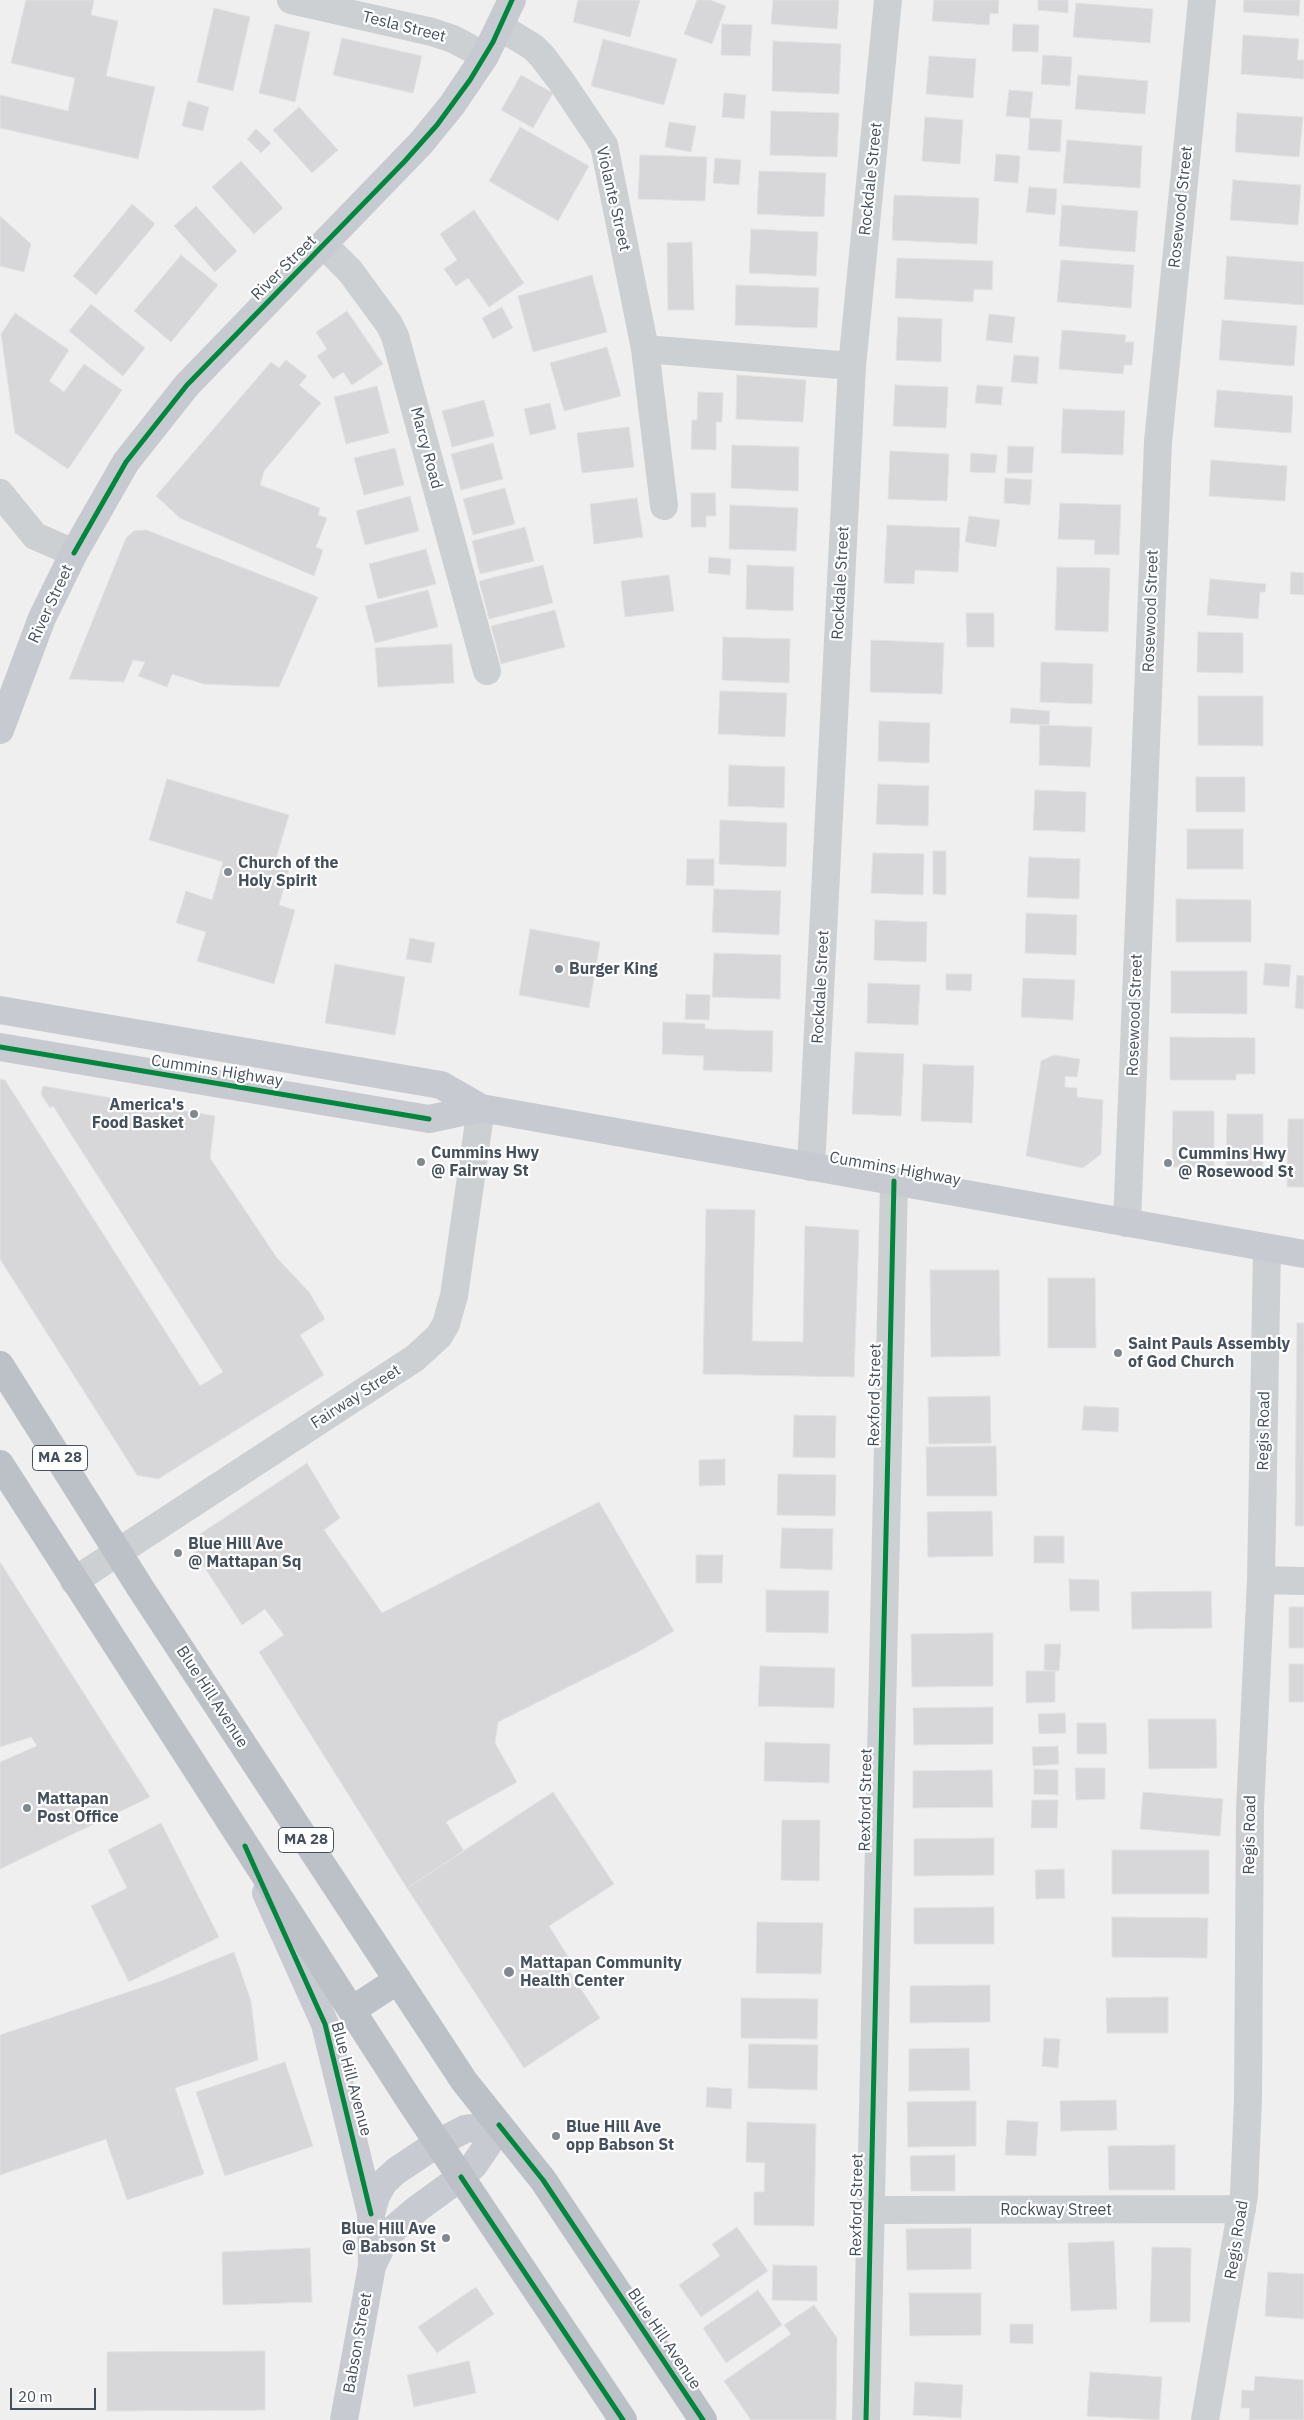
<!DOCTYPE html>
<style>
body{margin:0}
#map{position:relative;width:1304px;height:2420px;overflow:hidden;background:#f0efef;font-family:"IBM Plex Sans",sans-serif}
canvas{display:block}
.scale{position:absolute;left:10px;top:2388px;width:86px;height:22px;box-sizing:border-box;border:2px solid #45505d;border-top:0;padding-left:6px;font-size:15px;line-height:18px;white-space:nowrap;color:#45505d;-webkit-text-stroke:4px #fff;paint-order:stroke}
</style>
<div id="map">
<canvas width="1304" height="2420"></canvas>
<div class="scale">20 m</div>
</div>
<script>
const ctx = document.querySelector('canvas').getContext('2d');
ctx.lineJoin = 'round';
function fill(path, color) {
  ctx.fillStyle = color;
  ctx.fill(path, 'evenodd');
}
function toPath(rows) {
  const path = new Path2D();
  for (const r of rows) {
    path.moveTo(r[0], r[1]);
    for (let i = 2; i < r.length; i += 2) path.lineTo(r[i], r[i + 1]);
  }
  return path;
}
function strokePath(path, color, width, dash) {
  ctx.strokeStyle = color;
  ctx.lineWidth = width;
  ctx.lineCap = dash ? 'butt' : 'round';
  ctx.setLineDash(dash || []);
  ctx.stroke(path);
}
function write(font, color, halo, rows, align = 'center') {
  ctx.font = font + ' "IBM Plex Sans",sans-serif';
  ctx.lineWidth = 4.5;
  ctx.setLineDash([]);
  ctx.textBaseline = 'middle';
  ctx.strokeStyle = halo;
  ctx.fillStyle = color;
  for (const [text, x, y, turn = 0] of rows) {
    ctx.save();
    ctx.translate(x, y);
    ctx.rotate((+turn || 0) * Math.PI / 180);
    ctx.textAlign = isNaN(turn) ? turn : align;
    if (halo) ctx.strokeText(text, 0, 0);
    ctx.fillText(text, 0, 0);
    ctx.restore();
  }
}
const building = toPath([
 [26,0,94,0,91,15,118,21,106,76,155,87,138,159,0,128,0,95,68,111,75,78,11,63,26,0],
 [578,0,640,0,630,37,573,22,578,0],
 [697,0,710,0,726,6,712,44,684,34,697,0],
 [773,0,839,0,837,29,771,24,773,0],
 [934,0,999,0,998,14,990,13,989,25,932,21,934,0],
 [1038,0,1068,0,1068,13,1038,10,1038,0],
 [1244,0,1300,0,1299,16,1243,12,1244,0],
 [1076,3,1153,9,1150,43,1073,37,1076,3],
 [214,8,250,17,233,91,197,82,214,8],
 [275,24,310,32,295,102,259,93,275,24],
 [722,24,752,25,750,56,721,55,722,24],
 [1013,24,1039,25,1038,52,1012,51,1013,24],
 [1243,35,1299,39,1297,60,1304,60,1304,79,1241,74,1243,35],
 [342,38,422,56,413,93,333,75,342,38],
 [603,39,677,59,664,105,591,86,603,39],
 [773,41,841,44,839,94,772,91,773,41],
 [1043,55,1072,57,1070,86,1041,84,1043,55],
 [929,56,976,59,973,98,926,94,929,56],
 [521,75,553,93,533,128,501,110,521,75],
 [1078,75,1148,81,1145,114,1075,109,1078,75],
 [1009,90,1033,92,1030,118,1006,116,1009,90],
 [724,93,746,95,744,119,722,117,724,93],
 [188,101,209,107,203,131,182,126,188,101],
 [299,107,338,150,312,173,273,130,299,107],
 [771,111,839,113,837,157,770,155,771,111],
 [1237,113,1303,117,1299,157,1235,152,1237,113],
 [925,117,963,120,960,164,922,161,925,117],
 [1030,118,1062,120,1060,152,1028,150,1030,118],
 [669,122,696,126,691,152,665,147,669,122],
 [520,127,589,166,558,221,489,181,520,127],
 [256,129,271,143,261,153,247,139,256,129],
 [1067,140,1142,146,1140,188,1063,183,1067,140],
 [996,154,1020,156,1018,183,994,181,996,154],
 [640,155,707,157,705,201,638,199,640,155],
 [715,158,741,160,739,185,713,183,715,158],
 [241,161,283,208,254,234,212,187,241,161],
 [759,171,826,173,824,217,757,214,759,171],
 [1233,180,1301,185,1298,225,1230,220,1233,180],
 [1029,187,1057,189,1055,215,1026,212,1029,187],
 [894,195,979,198,977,244,892,240,894,195],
 [132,204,155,224,96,295,73,276,132,204],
 [1062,205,1138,211,1135,252,1059,246,1062,205],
 [196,206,237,251,215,272,174,226,196,206],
 [474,210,524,283,489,307,468,278,456,286,444,269,457,260,440,234,474,210],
 [0,216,31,244,24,272,0,266,0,216],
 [751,229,818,232,816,276,749,273,751,229],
 [692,242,694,310,668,310,667,243,692,242],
 [181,255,218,285,171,342,134,311,181,255],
 [1227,256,1304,262,1304,305,1224,299,1227,256],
 [897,258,993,261,992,290,974,289,973,302,895,298,897,258],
 [1061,260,1134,265,1131,308,1057,302,1061,260],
 [592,275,607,332,533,352,518,296,592,275],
 [736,285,819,288,817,328,735,325,736,285],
 [91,304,145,348,123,376,69,331,91,304],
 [502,307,513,328,493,339,482,318,502,307],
 [347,311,383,364,352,385,343,372,333,379,317,356,327,349,316,332,347,311],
 [15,313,69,350,49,381,64,392,84,364,122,390,68,469,15,433,1,334,15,313],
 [989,314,1015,317,1012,343,986,340,989,314],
 [898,317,942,319,941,362,896,360,898,317],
 [1222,320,1297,326,1294,366,1219,360,1222,320],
 [1062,330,1126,335,1125,342,1134,342,1132,365,1124,365,1123,374,1059,369,1062,330],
 [607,347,621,396,564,411,550,363,607,347],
 [1014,355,1039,357,1037,384,1011,382,1014,355],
 [286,360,307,376,299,385,321,403,264,471,260,485,320,508,318,515,327,518,316,547,323,550,314,576,180,518,156,496,271,362,279,368,286,360],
 [737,375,806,380,803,422,736,419,737,375],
 [895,385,948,387,946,428,893,426,895,385],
 [977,385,1003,387,1001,405,975,403,977,385],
 [377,386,389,433,346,444,334,397,377,386],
 [1217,390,1293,396,1291,433,1214,427,1217,390],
 [698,392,723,393,722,422,716,422,716,450,691,449,692,420,697,420,698,392],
 [484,400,494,436,452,447,442,411,484,400],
 [550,403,556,429,530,435,524,409,550,403],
 [1063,409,1125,411,1123,455,1061,453,1063,409],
 [629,427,634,467,582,473,577,433,629,427],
 [493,443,503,479,461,490,451,454,493,443],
 [732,445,799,447,798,491,731,488,732,445],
 [1008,446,1034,447,1032,473,1007,473,1008,446],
 [395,448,404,485,364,495,354,458,395,448],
 [890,451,949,454,947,501,888,499,890,451],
 [971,453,997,455,995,473,970,472,971,453],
 [1211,460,1287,466,1285,501,1209,496,1211,460],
 [1005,478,1032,480,1030,505,1004,503,1005,478],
 [505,488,515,524,473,535,463,499,505,488],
 [691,493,715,493,716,516,706,516,706,527,691,527,691,493],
 [410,496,419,531,365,545,356,511,410,496],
 [637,498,643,537,594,544,590,504,637,498],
 [1060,503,1121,505,1119,555,1094,554,1095,540,1058,539,1060,503],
 [730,505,798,508,796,551,729,549,730,505],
 [969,516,1000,520,996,547,965,542,969,516],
 [887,525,960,528,958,572,915,570,914,584,884,583,887,525],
 [525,527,534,561,480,574,472,541,525,527],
 [146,530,318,597,279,687,204,684,172,674,167,687,138,676,145,662,133,660,124,682,69,679,126,538,134,531,146,530],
 [426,549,436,584,378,599,369,564,426,549],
 [709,557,731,559,730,575,708,573,709,557],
 [543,565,553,603,489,619,479,581,543,565],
 [747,565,794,567,793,611,746,609,747,565],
 [1057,567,1110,568,1108,632,1055,630,1057,567],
 [1291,572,1304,573,1304,595,1290,594,1291,572],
 [669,575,674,611,625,617,621,581,669,575],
 [1210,579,1266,584,1265,592,1260,592,1258,619,1207,615,1210,579],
 [428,590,438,627,375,643,365,606,428,590],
 [555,610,565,647,501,664,491,626,555,610],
 [966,613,994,613,994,647,967,647,966,613],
 [1198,632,1243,633,1243,673,1197,672,1198,632],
 [723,637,790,639,789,683,722,680,723,637],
 [871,640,944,643,942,694,870,692,871,640],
 [452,644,454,683,378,687,375,648,452,644],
 [1041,662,1093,664,1092,704,1040,702,1041,662],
 [720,691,787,693,785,737,718,734,720,691],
 [1198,696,1263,696,1263,746,1198,745,1198,696],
 [1011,708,1050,711,1049,725,1010,723,1011,708],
 [879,721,930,723,929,763,878,761,879,721],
 [1040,725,1092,727,1090,767,1039,765,1040,725],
 [729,765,785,767,784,808,728,806,729,765],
 [1196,777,1245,777,1245,812,1196,812,1196,777],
 [167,779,289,815,274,865,289,869,279,905,295,910,274,984,197,961,206,932,176,923,186,891,212,900,223,862,149,840,167,779],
 [878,784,929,786,928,826,876,824,878,784],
 [1035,790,1086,792,1085,832,1033,830,1035,790],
 [720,820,787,823,786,867,719,864,720,820],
 [1187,829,1243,829,1243,869,1187,869,1187,829],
 [933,851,946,851,946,895,933,894,933,851],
 [873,853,924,854,923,895,871,893,873,853],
 [1029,857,1080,859,1079,899,1027,897,1029,857],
 [687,859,714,859,714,886,686,885,687,859],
 [714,889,781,891,779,935,712,932,714,889],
 [1176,899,1251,900,1251,942,1176,942,1176,899],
 [1026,913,1077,915,1076,955,1025,953,1026,913],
 [875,920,927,922,926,962,874,960,875,920],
 [530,929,600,942,589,1008,519,995,530,929],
 [410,938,435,943,431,963,406,959,410,938],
 [714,953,781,955,780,999,712,997,714,953],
 [1265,963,1291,965,1289,987,1263,985,1265,963],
 [335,964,405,977,395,1035,325,1023,335,964],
 [1171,971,1247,971,1247,1014,1171,1013,1171,971],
 [946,974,972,974,971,991,946,990,946,974],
 [1297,975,1304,976,1304,1009,1295,1008,1297,975],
 [1023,978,1075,980,1073,1020,1021,1017,1023,978],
 [868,983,920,985,918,1025,867,1023,868,983],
 [686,994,710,995,709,1020,685,1019,686,994],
 [663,1022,705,1024,705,1029,773,1031,772,1072,703,1070,704,1056,662,1054,663,1022],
 [1170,1037,1255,1038,1255,1074,1236,1074,1236,1080,1170,1080,1170,1037],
 [855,1052,904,1054,901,1116,852,1114,855,1052],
 [1054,1055,1080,1059,1077,1077,1065,1076,1065,1087,1077,1088,1077,1097,1103,1100,1101,1154,1083,1168,1026,1156,1041,1061,1054,1055],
 [923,1064,974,1066,972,1123,921,1121,923,1064],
 [0,1079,5,1080,200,1386,223,1372,53,1106,50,1108,41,1094,43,1086,215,1116,210,1158,277,1258,309,1292,325,1319,300,1335,324,1375,158,1479,137,1475,0,1259,0,1079],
 [1173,1111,1214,1111,1214,1167,1172,1167,1173,1111],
 [1227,1114,1263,1114,1263,1174,1226,1174,1227,1114],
 [1288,1119,1304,1119,1304,1187,1287,1187,1288,1119],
 [706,1209,755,1210,752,1341,803,1342,805,1226,859,1230,854,1377,703,1374,706,1209],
 [930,1270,999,1270,1000,1356,931,1357,930,1270],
 [1048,1278,1095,1278,1096,1348,1048,1348,1048,1278],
 [1297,1323,1304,1323,1304,1526,1295,1526,1297,1323],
 [990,1396,991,1443,929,1444,928,1397,990,1396],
 [1084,1406,1119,1408,1118,1432,1082,1430,1084,1406],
 [794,1415,836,1416,835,1458,793,1457,794,1415],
 [996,1446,997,1496,927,1496,926,1447,996,1446],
 [725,1459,725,1485,699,1486,699,1460,725,1459],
 [307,1463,340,1518,324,1530,382,1613,599,1502,674,1631,638,1652,498,1722,495,1743,517,1782,446,1822,464,1851,407,1888,259,1652,284,1635,265,1609,242,1625,188,1542,307,1463],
 [778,1474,836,1475,835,1516,777,1515,778,1474],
 [992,1511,993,1556,928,1557,927,1512,992,1511],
 [782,1528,833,1529,832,1570,780,1568,782,1528],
 [1034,1536,1064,1536,1064,1563,1034,1563,1034,1536],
 [696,1555,723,1555,722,1583,696,1583,696,1555],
 [0,1562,150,1797,0,1869,0,1762,37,1746,31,1737,0,1747,0,1562],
 [1069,1579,1099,1580,1099,1611,1070,1611,1069,1579],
 [766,1590,829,1591,828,1633,766,1632,766,1590],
 [1211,1591,1212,1628,1132,1629,1131,1592,1211,1591],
 [1289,1607,1304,1607,1304,1648,1289,1648,1289,1607],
 [993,1633,993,1686,912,1687,911,1634,993,1633],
 [1045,1644,1061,1644,1059,1671,1044,1670,1045,1644],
 [1289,1664,1304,1664,1304,1702,1289,1702,1289,1664],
 [760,1666,835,1668,834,1708,758,1706,760,1666],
 [1026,1671,1055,1671,1055,1702,1026,1703,1026,1671],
 [993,1707,993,1744,914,1745,913,1708,993,1707],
 [1065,1713,1066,1733,1039,1734,1038,1714,1065,1713],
 [1148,1719,1216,1719,1217,1768,1149,1769,1148,1719],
 [1077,1723,1106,1723,1107,1754,1077,1754,1077,1723],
 [765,1742,830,1744,829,1783,764,1781,765,1742],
 [1058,1746,1059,1764,1033,1766,1032,1747,1058,1746],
 [1075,1768,1105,1768,1105,1799,1076,1800,1075,1768],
 [1034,1769,1058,1770,1058,1795,1034,1794,1034,1769],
 [992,1770,993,1807,913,1808,913,1771,992,1770],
 [553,1792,614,1884,549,1926,569,1958,563,1962,600,2018,524,2068,407,1888,553,1792],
 [1143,1792,1223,1799,1220,1836,1140,1829,1143,1792],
 [1032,1800,1058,1800,1057,1828,1031,1828,1032,1800],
 [782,1820,820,1820,819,1881,781,1880,782,1820],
 [161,1823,219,1937,129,1982,91,1906,127,1888,108,1850,161,1823],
 [994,1838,994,1875,914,1876,914,1839,994,1838],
 [1112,1850,1209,1850,1209,1894,1112,1894,1112,1850],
 [1064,1869,1065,1898,1036,1899,1035,1870,1064,1869],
 [994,1907,994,1944,914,1944,914,1908,994,1907],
 [1112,1917,1208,1918,1207,1958,1112,1957,1112,1917],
 [757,1922,823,1923,821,1974,756,1973,757,1922],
 [234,1952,251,2001,258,2060,175,2088,204,2174,127,2200,106,2139,0,2175,0,2035,161,1981,234,1952],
 [990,1985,990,2022,910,2023,910,1986,990,1985],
 [1168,1997,1168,2033,1107,2033,1106,1998,1168,1997],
 [741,1998,818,1999,817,2039,741,2038,741,1998],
 [1044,2038,1060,2039,1058,2068,1042,2066,1044,2038],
 [749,2044,818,2045,817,2090,748,2088,749,2044],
 [969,2048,970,2090,909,2091,909,2049,969,2048],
 [285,2062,313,2146,225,2176,196,2092,285,2062],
 [707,2087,732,2089,731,2109,706,2107,707,2087],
 [1116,2100,1117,2130,1061,2131,1060,2101,1116,2100],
 [976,2101,976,2146,908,2147,907,2102,976,2101],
 [1007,2120,1038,2122,1036,2156,1005,2155,1007,2120],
 [747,2122,816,2124,814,2226,754,2225,754,2192,764,2192,765,2163,746,2162,747,2122],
 [1175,2145,1175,2190,1109,2190,1108,2146,1175,2145],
 [955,2155,955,2191,911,2191,910,2156,955,2155],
 [737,2227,768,2271,701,2317,679,2285,720,2256,712,2244,737,2227],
 [971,2228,971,2269,907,2270,906,2229,971,2228],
 [1114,2241,1117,2309,1071,2311,1068,2243,1114,2241],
 [1152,2247,1191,2248,1190,2322,1150,2322,1152,2247],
 [310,2248,312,2302,223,2305,222,2252,310,2248],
 [773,2265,817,2266,817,2301,772,2300,773,2265],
 [1268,2272,1304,2274,1304,2319,1265,2316,1268,2272],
 [476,2287,494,2314,437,2353,418,2327,476,2287],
 [758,2290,782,2325,726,2363,703,2328,758,2290],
 [909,2293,981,2293,981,2335,910,2336,909,2293],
 [814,2305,837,2338,836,2420,751,2420,724,2381,791,2334,784,2325,814,2305],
 [1010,2324,1033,2324,1033,2344,1010,2343,1010,2324],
 [265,2351,265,2410,107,2411,107,2352,265,2351],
 [469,2361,476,2393,414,2407,407,2375,469,2361],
 [1090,2372,1162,2377,1159,2420,1087,2416,1090,2372],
 [1255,2376,1303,2380,1304,2420,1249,2420,1250,2408,1241,2408,1242,2390,1254,2391,1255,2376],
 [915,2382,963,2385,961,2418,913,2415,915,2382]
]);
const minor = toPath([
 [291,0,432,32,453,39,485,56],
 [500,27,533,47,542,56,561,81,604,145,645,349,664,506],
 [324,245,350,271,389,324,395,336,487,671],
 [645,349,852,366],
 [0,493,35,536,74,553],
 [811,1167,852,366,888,0],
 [1127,1223,1158,442,1202,0],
 [1261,1580,1304,1581],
 [74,1581,415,1358,439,1336,446,1324,454,1296,481,1108],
 [869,2210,1242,2209],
 [866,2420,894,1181],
 [1205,2420,1244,2195,1248,2099,1250,1809,1261,1580,1267,1248]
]);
const major = toPath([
 [0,730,42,618,74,553,126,462,187,385,421,143,452,105,485,56,512,0],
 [0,1010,441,1085,481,1108,1304,1254],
 [0,1047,429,1119,481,1108],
 [266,1893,325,2024,371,2214],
 [372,2266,385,2239,396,2227,417,2209,461,2177,474,2165,491,2140,499,2125],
 [344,2420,372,2266,371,2214,376,2196,384,2182,396,2171,438,2143,465,2129,499,2125]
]);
const highway = toPath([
 [0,1365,141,1589,464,2081,543,2180,703,2420],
 [0,1464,410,2101,623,2420],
 [352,2010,398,1980]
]);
const cycleway = toPath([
 [74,553,126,462,187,385,404,162,437,125,470,80,493,42,512,0],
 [0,1047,429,1119],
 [245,1846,325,2024,371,2214],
 [499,2125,543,2180,703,2420],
 [461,2177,623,2420],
 [866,2420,894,1181]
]);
const markers = [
 [228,872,5,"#818890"],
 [559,969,5,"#818890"],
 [194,1114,5,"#818890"],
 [421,1162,5,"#818890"],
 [1168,1163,5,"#818890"],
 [1118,1353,5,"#818890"],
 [178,1553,5,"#818890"],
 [27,1808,5,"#818890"],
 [509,1972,6,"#818890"],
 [556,2136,5,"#818890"],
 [446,2238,5,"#818890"]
];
const shields = [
 [60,1458,55],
 [306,1840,55]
];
const shieldNames = [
 ["MA 28",60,1458],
 ["MA 28",306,1840]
];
const streetNames = [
 ["Tesla Street",404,27,14],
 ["Rockdale Street",871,179,-84],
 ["Violante Street",613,199,77],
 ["Rosewood Street",1181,207,-84],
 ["River Street",284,268,-45],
 ["Marcy Road",426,448,75],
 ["Rockdale Street",841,583,-87],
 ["River Street",51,604,-65],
 ["Rosewood Street",1151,611,-88],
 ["Rockdale Street",821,987,-87],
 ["Rosewood Street",1135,1015,-88],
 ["Cummins Highway",217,1071,9],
 ["Cummins Highway",895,1169,10],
 ["Rexford Street",875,1395,-89],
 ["Fairway Street",356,1397,-33],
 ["Regis Road",1264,1431,-89],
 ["Blue Hill Avenue",212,1697,57],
 ["Rexford Street",866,1800,-89],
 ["Regis Road",1250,1835,-89],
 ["Blue Hill Avenue",351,2079,75],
 ["Rexford Street",857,2205,-89],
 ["Rockway Street",1056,2210],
 ["Regis Road",1237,2240,-81],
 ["Blue Hill Avenue",664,2339,56],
 ["Babson Street",358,2343,-80]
];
const poiNames = [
 ["Church of the",238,863],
 ["Holy Spirit",238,881],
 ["Burger King",569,969],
 ["America's",184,1105,"right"],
 ["Food Basket",184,1123,"right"],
 ["Cummins Hwy",431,1153],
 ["@ Fairway St",431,1171],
 ["Cummins Hwy",1178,1154],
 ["@ Rosewood St",1178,1172],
 ["Saint Pauls Assembly",1128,1344],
 ["of God Church",1128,1362],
 ["Blue Hill Ave",188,1544],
 ["@ Mattapan Sq",188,1562],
 ["Mattapan",37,1799],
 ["Post Office",37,1817],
 ["Mattapan Community",520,1963],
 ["Health Center",520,1981],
 ["Blue Hill Ave",566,2127],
 ["opp Babson St",566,2145],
 ["Blue Hill Ave",436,2229,"right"],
 ["@ Babson St",436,2247,"right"]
];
fill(building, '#d7d7d9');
strokePath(building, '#e1e1e2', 1);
strokePath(minor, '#ccd0d3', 28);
strokePath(major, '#c7cad0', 28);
strokePath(highway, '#bcc1c7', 28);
strokePath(cycleway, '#00873e', 5);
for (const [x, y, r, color] of markers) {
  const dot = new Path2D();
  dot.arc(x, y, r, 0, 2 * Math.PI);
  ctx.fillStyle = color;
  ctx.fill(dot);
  strokePath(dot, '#fff', 2);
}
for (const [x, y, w] of shields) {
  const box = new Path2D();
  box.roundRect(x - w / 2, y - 12.5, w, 25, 4);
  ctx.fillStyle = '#fff';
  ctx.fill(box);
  strokePath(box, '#45505d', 1);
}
write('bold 15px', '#45505d', null, shieldNames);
write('16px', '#45505d', '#fff', streetNames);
write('bold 16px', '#45505d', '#fff', poiNames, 'left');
</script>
